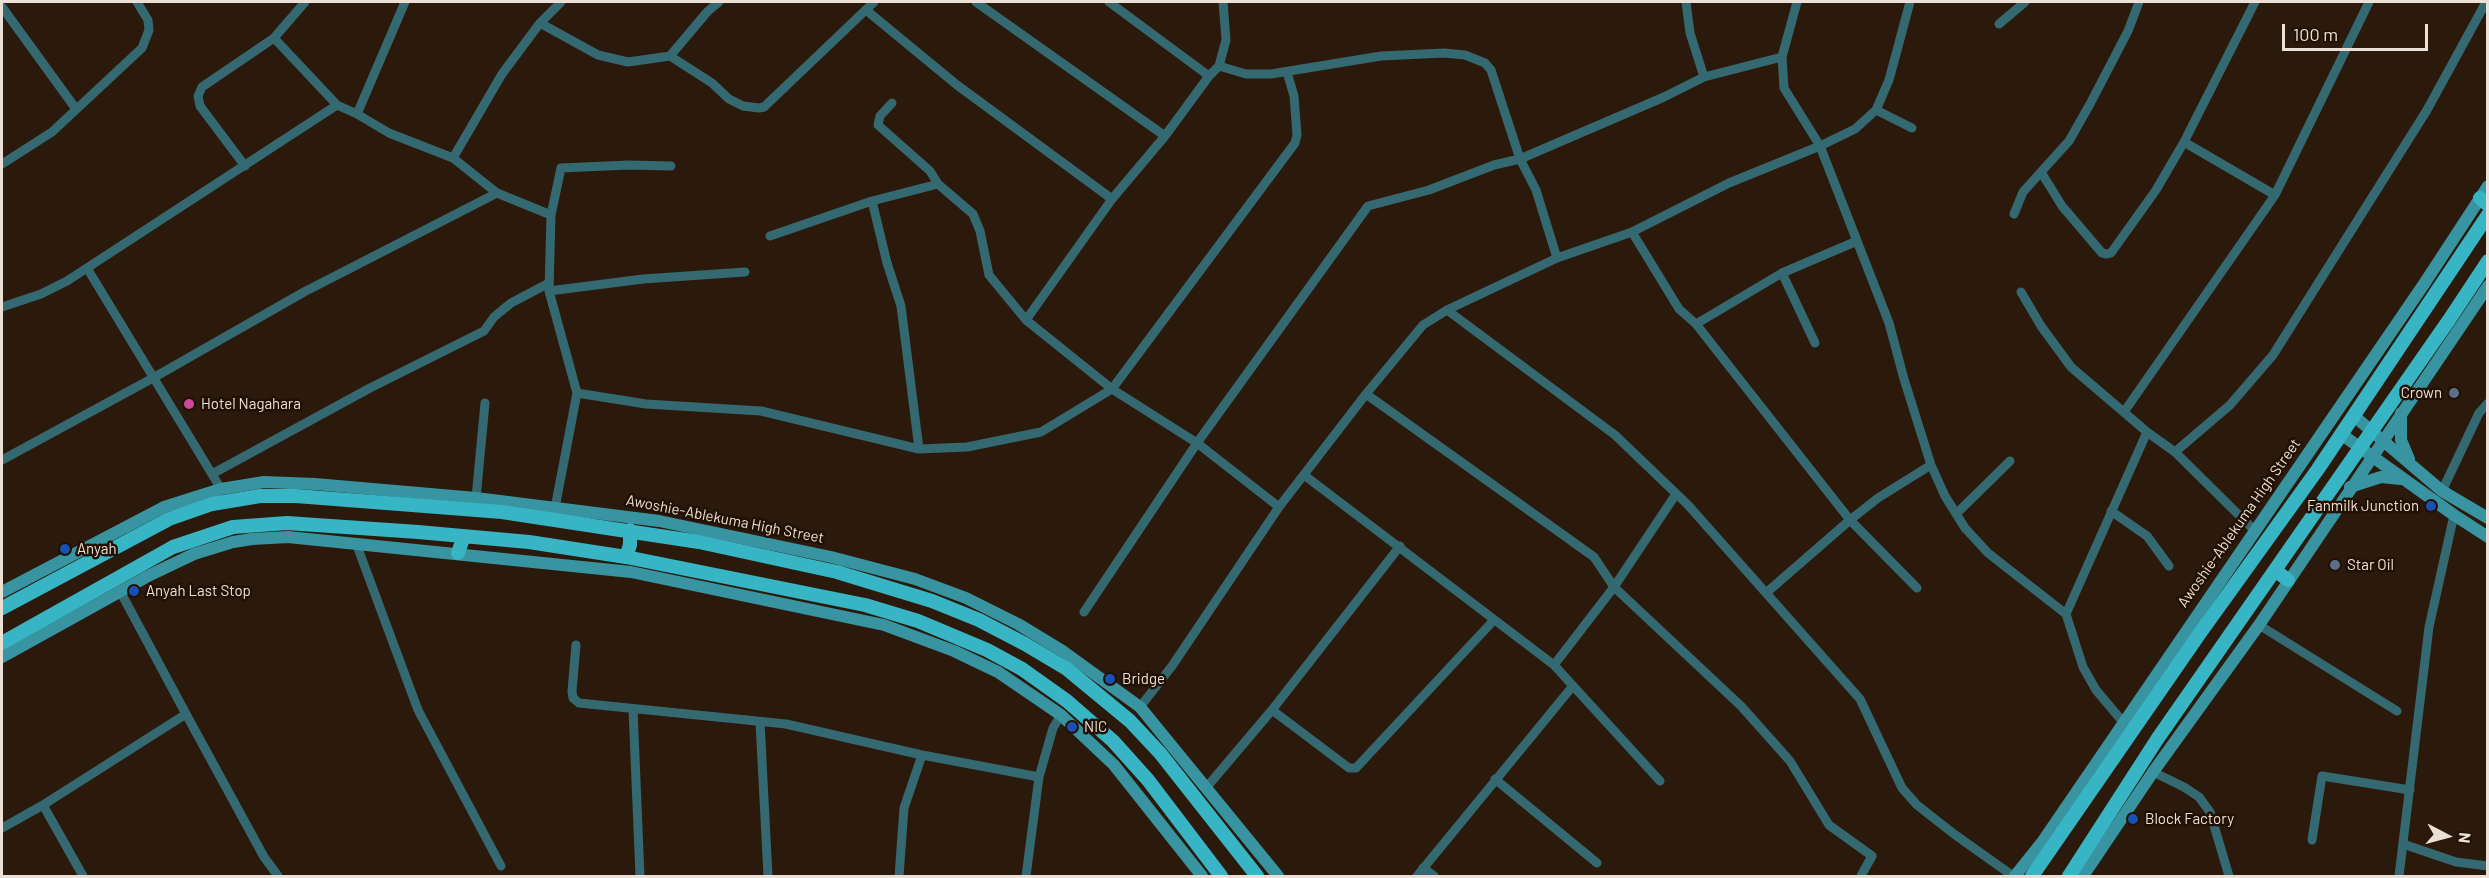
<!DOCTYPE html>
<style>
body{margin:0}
#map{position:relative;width:2489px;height:878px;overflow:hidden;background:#2b1a0b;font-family:Barlow,sans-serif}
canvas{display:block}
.frame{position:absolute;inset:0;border:3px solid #ece0d6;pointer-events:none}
.north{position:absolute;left:2417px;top:806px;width:60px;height:60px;-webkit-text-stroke:4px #211104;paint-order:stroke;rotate:96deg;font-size:16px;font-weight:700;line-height:24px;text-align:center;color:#ece0d6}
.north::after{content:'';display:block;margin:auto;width:21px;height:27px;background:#ece0d6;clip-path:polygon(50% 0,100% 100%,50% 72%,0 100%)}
.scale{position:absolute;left:2282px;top:24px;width:146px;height:27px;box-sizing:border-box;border:3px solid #ece0d6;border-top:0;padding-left:8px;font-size:18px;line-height:21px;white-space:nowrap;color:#ece0d6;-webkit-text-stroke:4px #211104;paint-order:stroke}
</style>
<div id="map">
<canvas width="2489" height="878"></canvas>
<div class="frame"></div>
<div class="north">N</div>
<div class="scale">100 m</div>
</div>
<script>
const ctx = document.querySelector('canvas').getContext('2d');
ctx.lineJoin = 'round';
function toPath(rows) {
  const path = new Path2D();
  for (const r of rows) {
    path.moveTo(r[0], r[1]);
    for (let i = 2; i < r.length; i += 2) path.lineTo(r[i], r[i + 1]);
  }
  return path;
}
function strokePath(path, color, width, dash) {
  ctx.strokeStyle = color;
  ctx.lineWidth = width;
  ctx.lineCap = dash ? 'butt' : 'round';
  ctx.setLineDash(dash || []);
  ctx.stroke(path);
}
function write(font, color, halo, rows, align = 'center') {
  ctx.font = font + ' Barlow,sans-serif';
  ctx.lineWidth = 5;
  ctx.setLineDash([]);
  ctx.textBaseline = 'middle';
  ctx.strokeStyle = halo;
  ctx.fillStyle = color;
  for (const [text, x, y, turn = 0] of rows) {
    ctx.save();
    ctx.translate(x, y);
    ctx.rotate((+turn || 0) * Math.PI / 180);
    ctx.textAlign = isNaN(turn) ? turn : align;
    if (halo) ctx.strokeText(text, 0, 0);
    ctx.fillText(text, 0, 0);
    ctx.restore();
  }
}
const street = toPath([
 [976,2,1165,136],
 [1109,2,1209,76],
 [1686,2,1690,33,1704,77],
 [1797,2,1782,57,1784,88,1820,146,1889,323,1904,379,1931,465,1945,496,1965,528,1988,553,2066,614,2083,667,2096,690,2123,722],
 [2139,2,2128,31,2090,104,2069,141,2041,172,2062,206,2102,253,2107,254,2111,253,2156,190,2184,142,2255,2],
 [2,7,76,109],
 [866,10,957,85,1112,199],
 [540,23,598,55,628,62,670,56,708,11,719,2],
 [1999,24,2025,2],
 [274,38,337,105,357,114,389,133,453,158,497,193,551,215],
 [670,56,712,83,729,99,743,106,759,108,764,107,874,2],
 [1219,66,1246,74,1271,74,1381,56,1444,53,1465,55,1485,63,1491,70,1520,159,1536,190,1557,258],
 [892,103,880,116,878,125,930,171,938,184,973,214,980,231,989,275,1026,320,1112,389,1197,443,1279,507],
 [1876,110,1912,128],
 [357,114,405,2],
 [2184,142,2275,195],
 [453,158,502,74,540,23,561,2],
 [2,164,52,132,142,48,149,30,148,20,137,2],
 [245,166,200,106,198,96,202,87,274,38,305,2],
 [872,201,887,263,901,306,919,449],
 [2014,214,2023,192,2041,172],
 [1632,232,1679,309,1696,324,1850,520,1917,588],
 [770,236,872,201,938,184],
 [87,268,221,489],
 [1782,273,1815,343],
 [549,291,643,279,745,272],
 [2021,292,2041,326,2071,367,2147,432,2175,452,2255,531],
 [2,307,41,294,67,281,337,105],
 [1447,310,1615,435,1688,505,1860,699,1902,788,1917,805,1954,834,2013,876],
 [1026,320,1112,199,1165,136,1209,76,1219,66,1226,40,1223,2],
 [1696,324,1782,273,1857,241],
 [577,393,646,404,761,411,919,449,967,447,1041,432,1112,389,1295,143,1297,135,1294,96,1287,72],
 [1366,394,1594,557,1614,587,1741,706,1790,761,1829,825,1872,856,1861,876],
 [2124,412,2275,195,2369,2],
 [2175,452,2230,405,2273,355,2427,110,2486,2],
 [2,460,153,378,304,292,497,193],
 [212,474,370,388,484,331,494,317,511,303,549,283],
 [1304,475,1554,665,1660,781],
 [2442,491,2479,413,2488,403],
 [476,498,485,403],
 [555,508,577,393,549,291,551,215,561,168,629,165,671,166],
 [2111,511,2147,536,2169,566],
 [1956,514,2010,461],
 [356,543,418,710,501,866],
 [1766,593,1850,520,1878,498,1931,465],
 [1084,612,1197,443,1368,206,1429,190,1494,165,1520,159,1664,97,1704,77,1782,57],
 [2066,614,2147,432],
 [2259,625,2397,711],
 [576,645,572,691,573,698,579,703,786,724,922,755,1039,777],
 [1554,665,1614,587,1676,494],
 [1140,707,1172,666,1279,507,1366,394,1423,325,1447,310,1557,258,1632,232,1729,183,1820,146,1855,129,1876,110,1889,80,1910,2],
 [633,709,640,876],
 [1272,710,1349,768,1356,768,1493,621],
 [186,714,264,857,278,876],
 [760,722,768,876],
 [2153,772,2184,787,2199,797,2210,812,2229,876],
 [1495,779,1597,863],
 [1206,788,1272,710,1400,546],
 [43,805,83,876],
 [2,828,43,805,186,714,120,591],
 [2312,840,2322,776,2410,790],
 [2403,844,2456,862,2488,866],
 [1423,868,1434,876],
 [899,876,904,808,922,755],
 [1026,876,1039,777,1053,728,1061,715],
 [1417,876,1572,687],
 [2399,876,2429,627,2454,515]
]);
const secondary = toPath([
 [2401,413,2401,440,2409,459],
 [2354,416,2442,491,2488,518],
 [2341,434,2454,515,2488,537],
 [2350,487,2381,477,2401,479],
 [2,592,164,507,221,489,264,482,315,484,476,498,659,521,831,557,915,579,966,598,1018,624,1064,652,1140,707,1278,876],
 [2,657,150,575,194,554,233,542,252,539,288,537,631,572,884,625,954,651,998,672,1061,715,1114,765,1202,876],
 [2015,876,2043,841,2424,284,2488,186],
 [2083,876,2153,772,2259,625,2488,286]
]);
const primary = toPath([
 [2480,198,2488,205],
 [458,553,464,536],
 [626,557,630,545,630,530],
 [2276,571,2288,580],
 [2,608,169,519,212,504,260,496,296,496,502,512,699,542,837,572,932,601,979,620,1025,644,1067,669,1130,721,1160,753,1257,876],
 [2,643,173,547,233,527,287,523,418,532,529,542,626,557,865,605,918,621,987,650,1022,669,1067,701,1113,741,1148,780,1221,876],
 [2032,876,2200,633,2318,469,2488,215],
 [2069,876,2158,738,2449,320,2488,261]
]);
const markers = [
 [2454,393,6,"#5c6f8a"],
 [189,404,6,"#d1479c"],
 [2431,506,6,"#1a4fb4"],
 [65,549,6,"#1a4fb4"],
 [2335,565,6,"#5c6f8a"],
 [134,591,6,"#1a4fb4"],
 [1110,679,6,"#1a4fb4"],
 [1072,727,6,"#1a4fb4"],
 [2133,819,6,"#1a4fb4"]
];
const poiNames = [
 ["Crown",2442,393,"right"],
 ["Hotel Nagahara",201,404],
 ["Fanmilk Junction",2419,506,"right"],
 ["Anyah",77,549],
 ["Star Oil",2347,565],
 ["Anyah Last Stop",146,591],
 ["Bridge",1122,679],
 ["NIC",1084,727],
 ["Block Factory",2145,819]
];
const streetNames = [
 ["Awoshie-Ablekuma High Street",725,519,11],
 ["Awoshie-Ablekuma High Street",2239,523,-55]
];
strokePath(street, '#346971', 9);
strokePath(secondary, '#3894a0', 12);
strokePath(primary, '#37b5c5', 14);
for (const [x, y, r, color] of markers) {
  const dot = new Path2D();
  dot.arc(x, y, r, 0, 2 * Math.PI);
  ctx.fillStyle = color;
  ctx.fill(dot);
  strokePath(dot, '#211104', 2);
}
write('15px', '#ece0d6', '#211104', poiNames, 'left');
write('15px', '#ece0d6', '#211104', streetNames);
</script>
